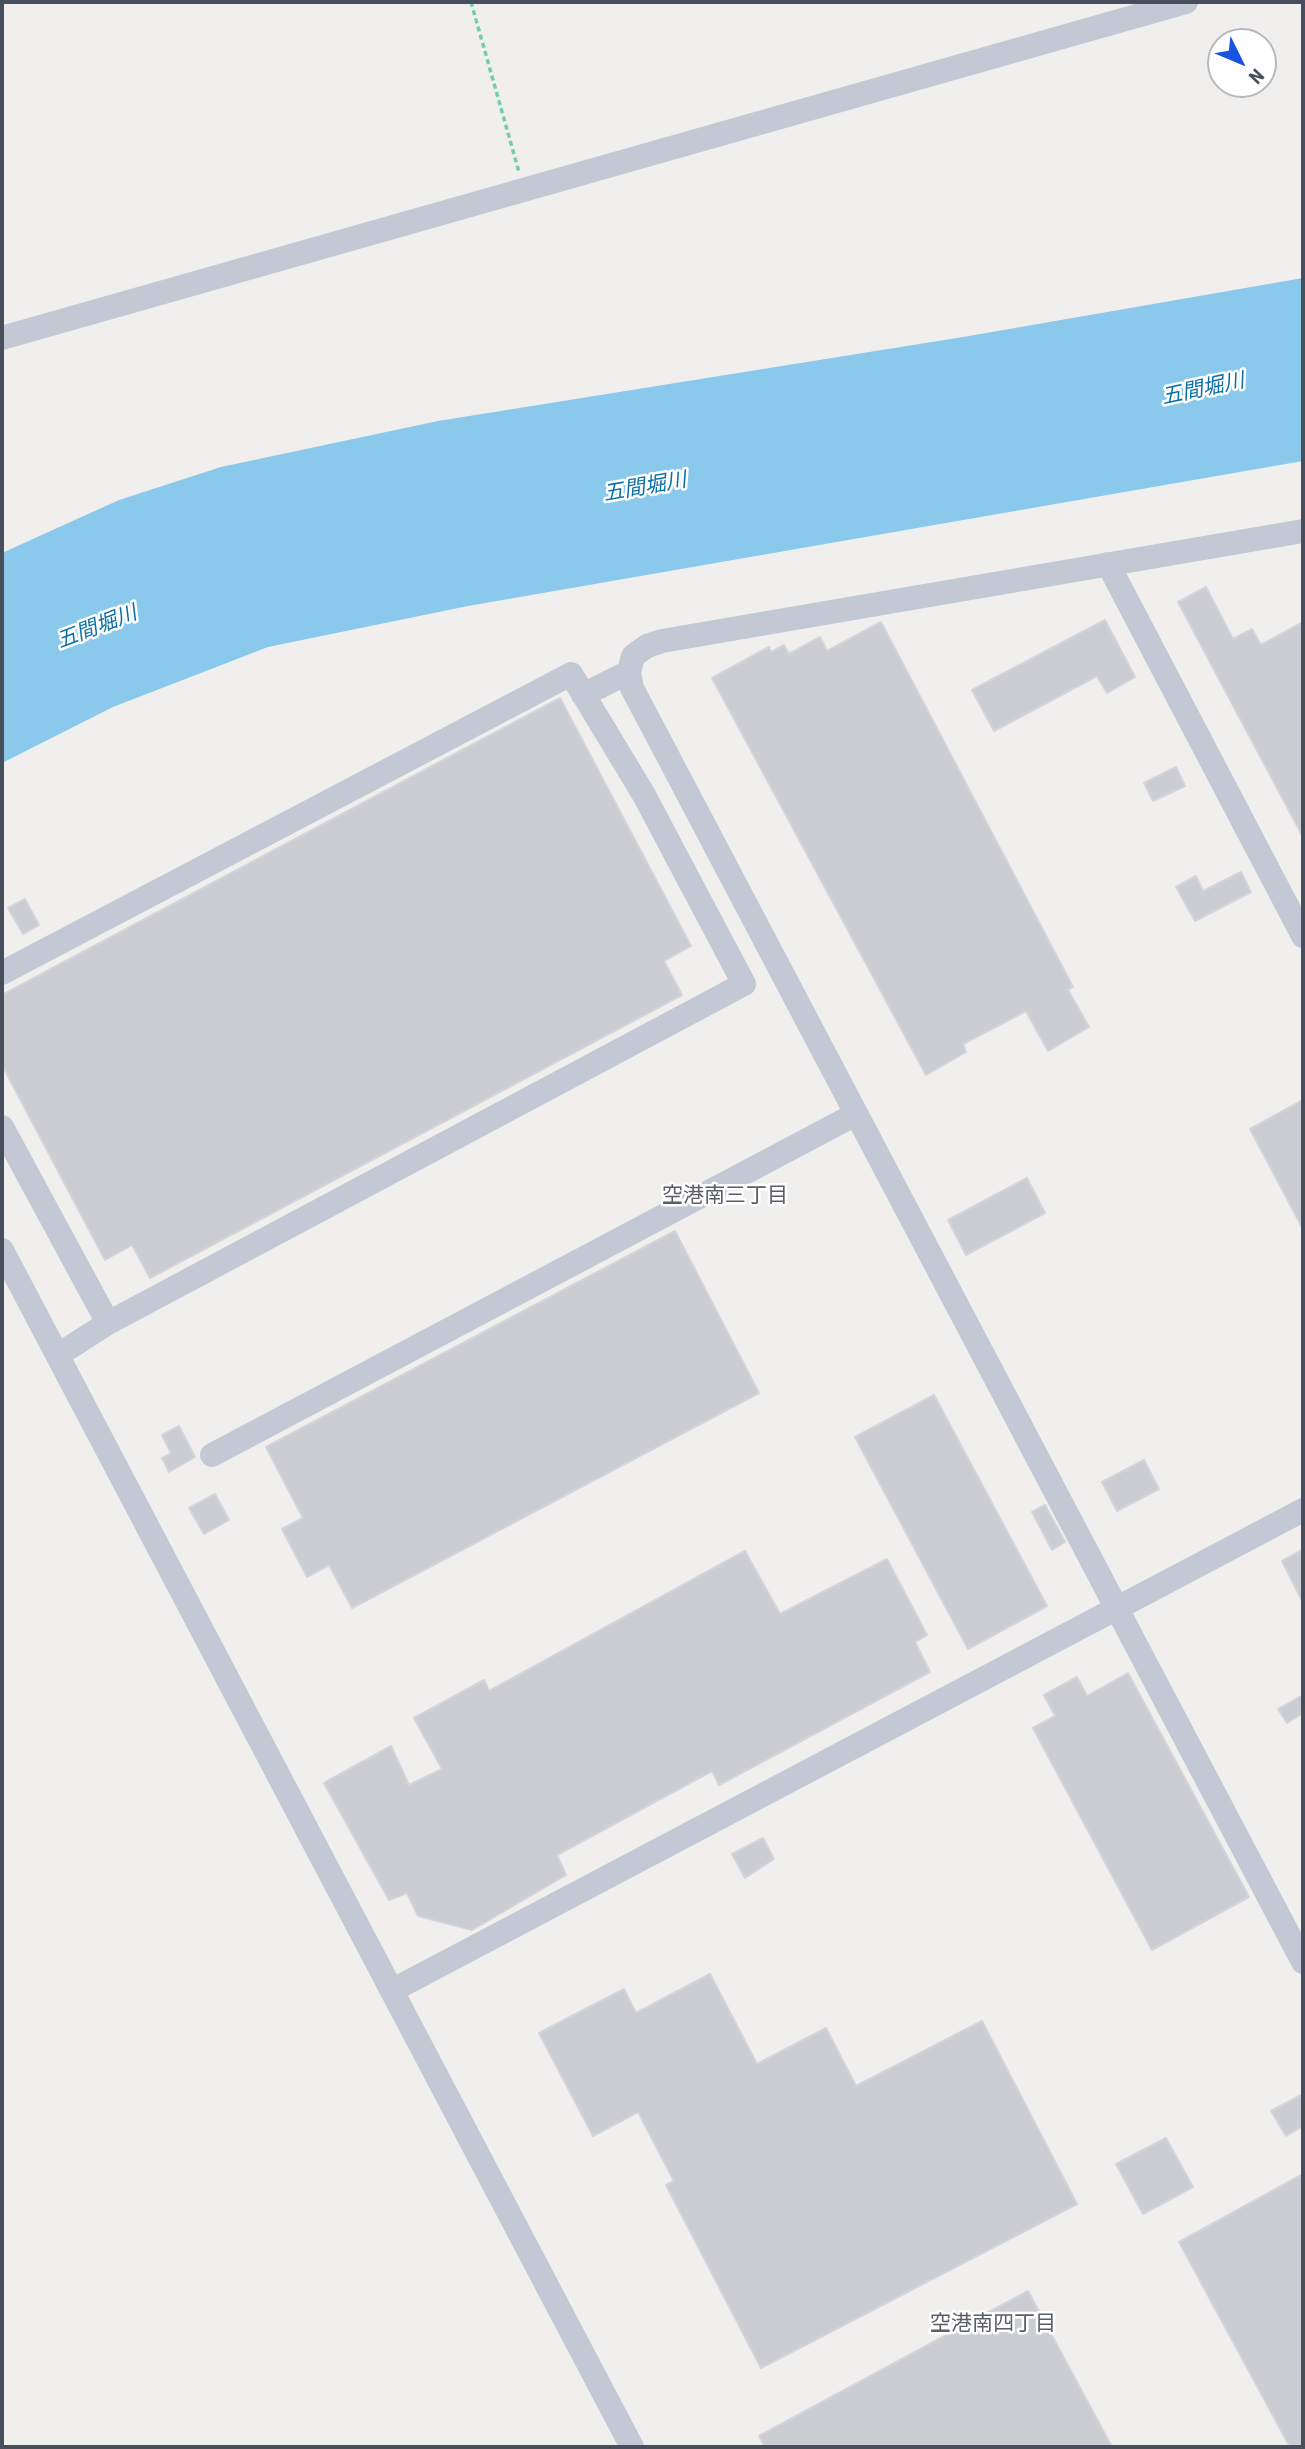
<!DOCTYPE html>
<meta charset="utf-8">
<style>
body{margin:0}
#map{position:relative;width:1305px;height:2449px;overflow:hidden;background:#f1efee;font-family:"Roboto Condensed",sans-serif}
canvas{display:block}
.frame{position:absolute;inset:0;border:4px solid #474f5c;pointer-events:none}
.north{position:absolute;left:1207px;top:28px;width:70px;height:70px;box-sizing:border-box;background:#fff;border:2px solid #b5b9be;border-radius:50%;rotate:133deg;font-size:19px;font-weight:700;line-height:28px;text-align:center;color:#474f5c}
.north::after{content:'';display:block;margin:auto;width:24px;height:32px;background:#1a53df;clip-path:polygon(50% 0,100% 100%,50% 72%,0 100%)}
</style>
<div id="map">
<canvas width="1305" height="2449"></canvas>
<div class="frame"></div>
<div class="north">N</div>
</div>
<script>
const ctx = document.querySelector('canvas').getContext('2d');
ctx.lineJoin = 'round';
function fill(path, color) {
  ctx.fillStyle = color;
  ctx.fill(path, 'evenodd');
}
function toPath(rows) {
  const path = new Path2D();
  for (const r of rows) {
    path.moveTo(r[0], r[1]);
    for (let i = 2; i < r.length; i += 2) path.lineTo(r[i], r[i + 1]);
  }
  return path;
}
function strokePath(path, color, width, dash) {
  ctx.strokeStyle = color;
  ctx.lineWidth = width;
  ctx.lineCap = dash ? 'butt' : 'round';
  ctx.setLineDash(dash || []);
  ctx.stroke(path);
}
function write(font, color, halo, rows, align = 'center') {
  ctx.font = font + ' "Roboto Condensed","Noto Sans JP",sans-serif';
  ctx.lineWidth = 5;
  ctx.setLineDash([]);
  ctx.textBaseline = 'middle';
  ctx.strokeStyle = halo;
  ctx.fillStyle = color;
  for (const [text, x, y, turn = 0] of rows) {
    ctx.save();
    ctx.translate(x, y);
    ctx.rotate((+turn || 0) * Math.PI / 180);
    ctx.textAlign = isNaN(turn) ? turn : align;
    if (halo) ctx.strokeText(text, 0, 0);
    ctx.fillText(text, 0, 0);
    ctx.restore();
  }
}
const water = toPath([
 [1303,278,1303,461,468,606,268,647,113,707,2,763,2,553,119,500,221,467,438,421,963,337]
]);
const building = toPath([
 [1206,587,1233,639,1252,629,1261,645,1303,622,1303,837,1178,602,1206,587],
 [1105,620,1135,677,1107,693,1097,676,994,731,972,690,1105,620],
 [881,622,1073,987,1068,990,1089,1027,1048,1051,1026,1011,963,1044,966,1052,926,1075,712,678,769,647,771,652,784,645,789,654,820,637,827,651,881,622],
 [560,698,691,946,664,961,682,995,150,1278,132,1245,105,1260,2,1065,2,995,560,698],
 [1176,767,1185,786,1153,801,1144,783,1176,767],
 [1241,872,1251,892,1195,921,1176,887,1196,876,1203,891,1241,872],
 [25,899,39,925,23,934,8,908,25,899],
 [1303,1100,1303,1229,1250,1129,1303,1100],
 [1027,1178,1045,1213,966,1255,948,1220,1027,1178],
 [675,1231,759,1393,352,1608,329,1565,307,1577,282,1529,303,1518,266,1447,675,1231],
 [934,1395,1047,1606,968,1649,855,1437,934,1395],
 [179,1426,195,1457,169,1472,162,1458,171,1453,162,1435,179,1426],
 [1144,1460,1159,1489,1117,1511,1102,1482,1144,1460],
 [215,1494,229,1520,204,1534,189,1508,215,1494],
 [1045,1505,1065,1542,1052,1550,1032,1512,1045,1505],
 [1303,1549,1303,1603,1282,1561,1303,1549],
 [745,1551,780,1614,887,1559,927,1635,915,1642,930,1672,719,1785,712,1771,557,1855,566,1875,472,1930,418,1916,407,1893,389,1900,324,1783,391,1746,409,1785,442,1769,414,1718,484,1680,489,1691,745,1551],
 [1128,1673,1249,1897,1152,1950,1033,1728,1055,1716,1044,1695,1077,1677,1087,1696,1128,1673],
 [1303,1695,1303,1713,1287,1723,1278,1709,1303,1695],
 [763,1838,774,1859,745,1878,732,1854,763,1838],
 [710,1974,757,2064,826,2028,856,2086,982,2021,1077,2204,761,2368,666,2185,674,2181,638,2112,593,2136,539,2033,624,1989,636,2013,710,1974],
 [1303,2094,1303,2126,1286,2136,1271,2111,1303,2094],
 [1166,2138,1193,2187,1143,2214,1116,2164,1166,2138],
 [1303,2174,1303,2447,1290,2447,1179,2242,1303,2174],
 [1028,2291,1112,2447,765,2447,759,2436,1028,2291]
]);
const path = toPath([
 [471,2,519,172]
]);
const minor = toPath([
 [2,338,1186,2],
 [1303,531,662,641,647,646,633,656,629,672,632,688,1303,1962],
 [1108,564,1303,936],
 [583,695,629,672],
 [2,973,571,674,644,795,744,984,108,1323,58,1355],
 [2,1127,108,1323],
 [2,1250,632,2447],
 [212,1455,856,1114],
 [393,1990,1303,1510]
]);
const waterNames = [
 ["五間堀川",1203,390,-12],
 ["五間堀川",645,488,-10],
 ["五間堀川",97,628,-21]
];
const neighbourhoodNames = [
 ["空港南三丁目",725,1197],
 ["空港南四丁目",993,2325]
];
fill(water, '#8ac9eb');
fill(building, '#cbcdd3');
strokePath(building, '#d3d4da', 2);
strokePath(path, '#75ccae', 3.5, [5, 3.5]);
strokePath(minor, '#c2c8d4', 24);
write('italic 21px', '#0d71a8', '#fff', waterNames);
write('21px', '#5b5e63', '#fff', neighbourhoodNames);
</script>
